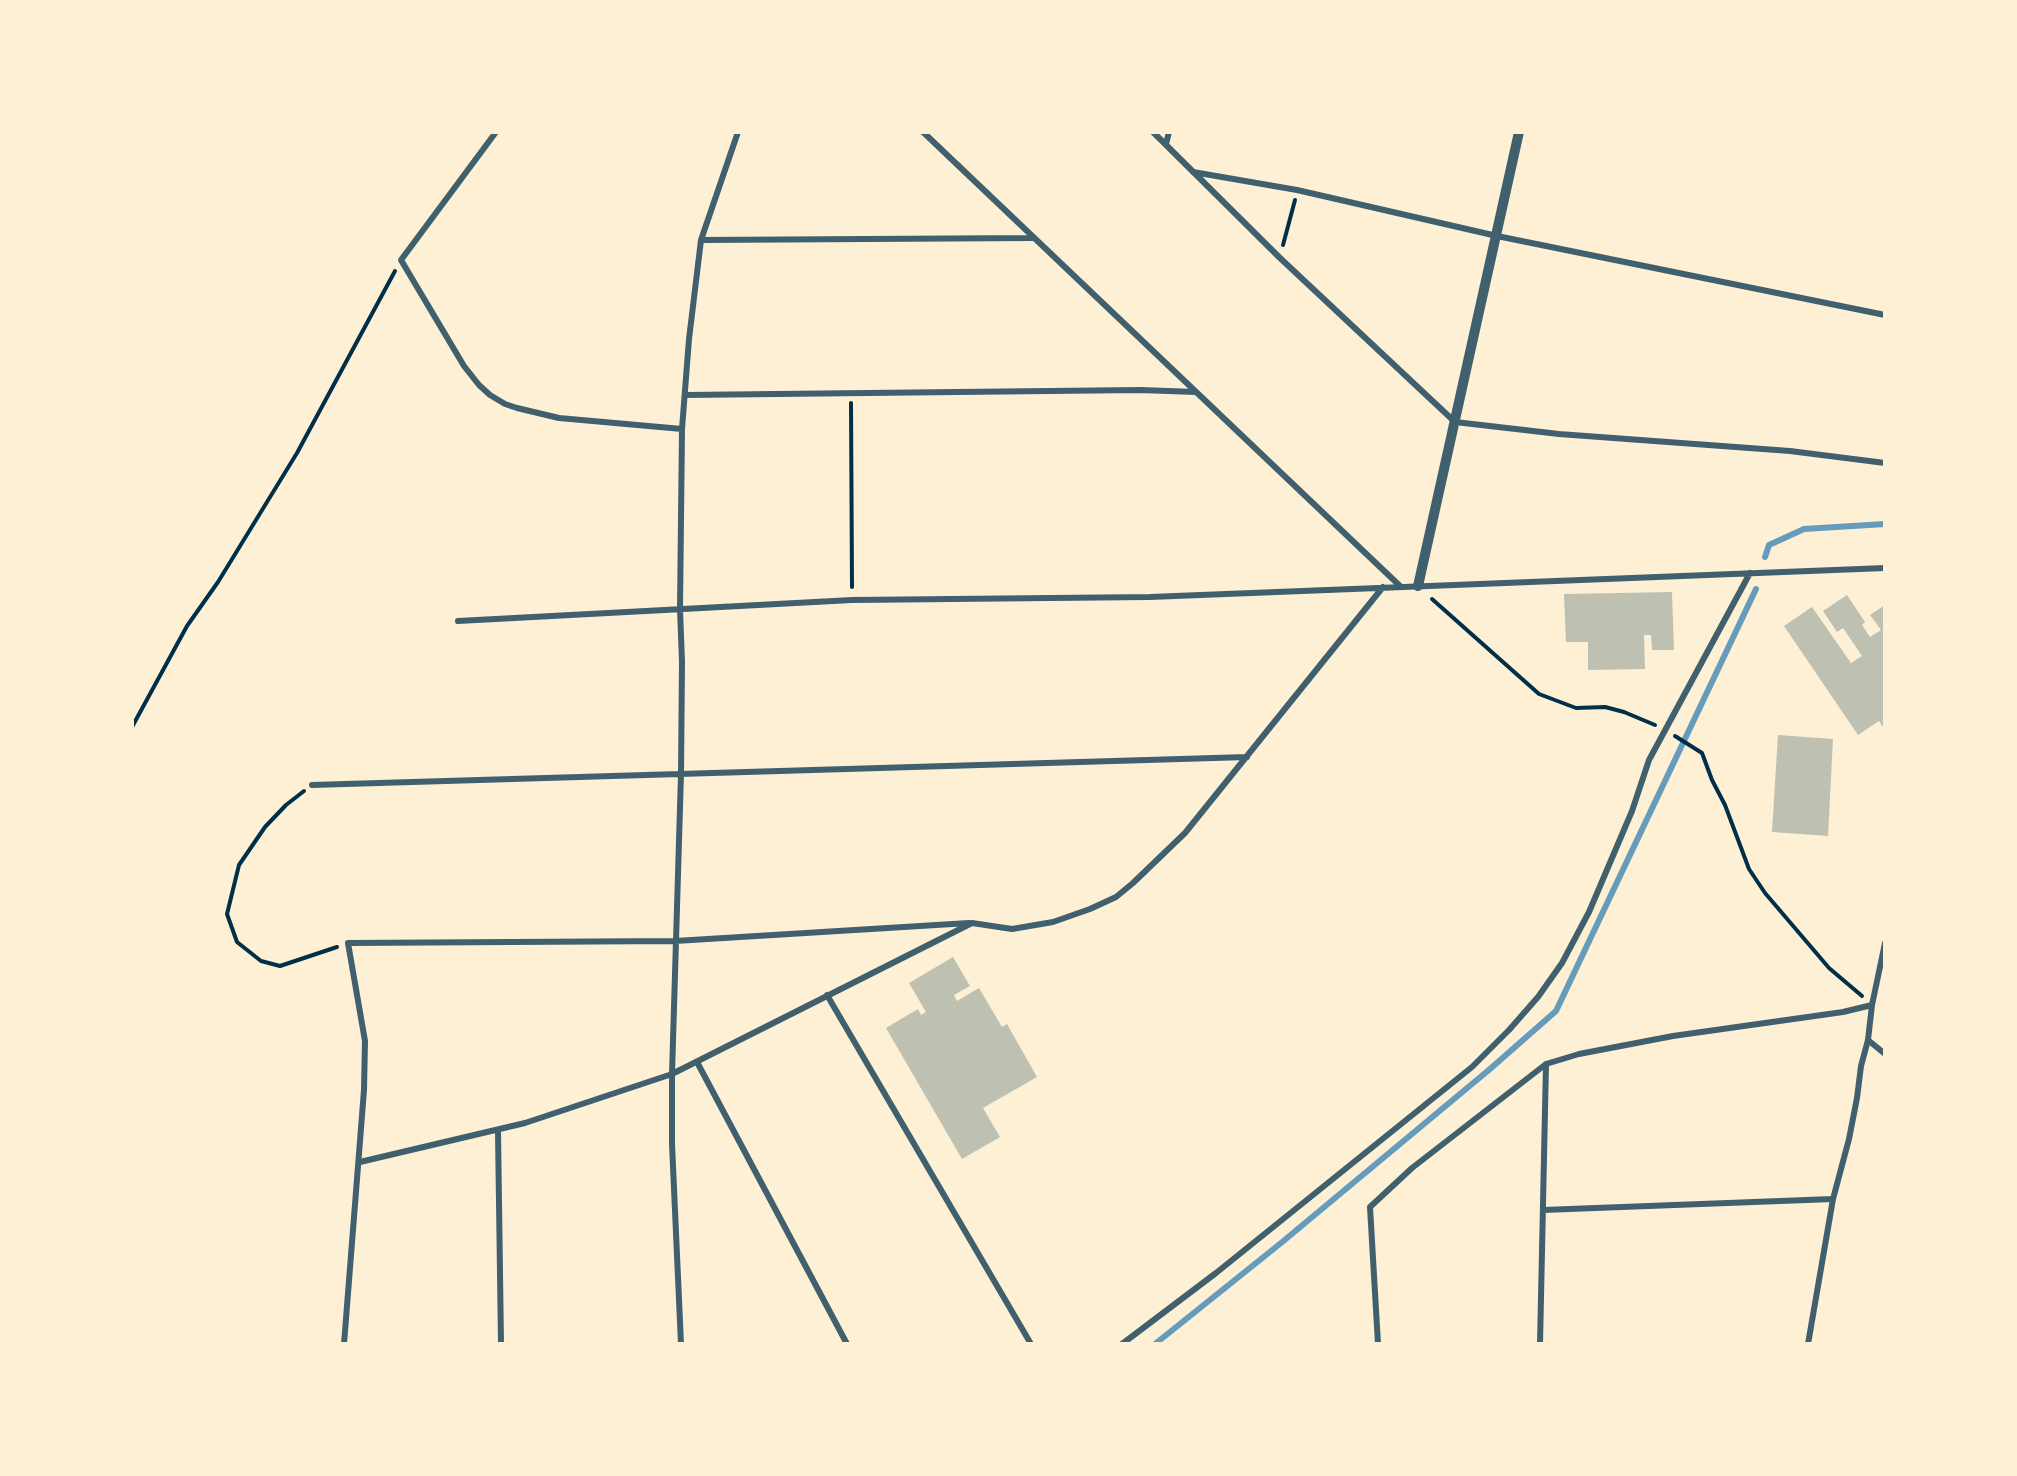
<!DOCTYPE html>
<style>
body{margin:0}
#map{position:relative;width:2017px;height:1476px;overflow:hidden;background:#fdf0d5;font-family:Arial,sans-serif}
canvas{display:block}
.frame{position:absolute;inset:0;border:134px solid #fdf0d5;pointer-events:none}
</style>
<div id="map">
<canvas width="2017" height="1476"></canvas>
<div class="frame"></div>
</div>
<script>
const ctx = document.querySelector('canvas').getContext('2d');
ctx.lineJoin = 'round';
function toPath(rows) {
  const path = new Path2D();
  for (const r of rows) {
    path.moveTo(r[0], r[1]);
    for (let i = 2; i < r.length; i += 2) path.lineTo(r[i], r[i + 1]);
  }
  return path;
}
function strokePath(path, color, width, dash) {
  ctx.strokeStyle = color;
  ctx.lineWidth = width;
  ctx.lineCap = dash ? 'butt' : 'round';
  ctx.setLineDash(dash || []);
  ctx.stroke(path);
}
function fill(path, color) {
  ctx.fillStyle = color;
  ctx.fill(path, 'evenodd');
}
const stream = toPath([
 [1765,557,1769,545,1804,529,1885,524],
 [1155,1344,1281,1243,1490,1069,1556,1011,1756,589]
]);
const building = toPath([
 [1672,592,1674,650,1652,650,1651,635,1644,635,1645,669,1588,670,1588,642,1566,642,1564,594],
 [1847,595,1865,622,1862,625,1870,637,1881,630,1870,615,1885,605,1885,650,1883,651,1885,653,1885,730,1879,721,1858,735,1784,626,1812,607,1851,663,1862,656,1843,628,1837,632,1823,611],
 [1778,735,1833,739,1828,836,1772,832],
 [953,957,970,986,954,995,957,1001,979,988,1002,1027,1007,1024,1037,1077,983,1108,1000,1137,962,1159,886,1028,918,1009,921,1015,926,1012,909,983]
]);
const path = toPath([
 [1283,245,1295,200],
 [851,403,852,587],
 [1432,599,1539,694,1576,708,1605,707,1624,712,1655,725],
 [132,727,187,626,218,582,297,453,395,271],
 [1675,736,1702,753,1712,780,1725,805,1749,869,1765,893,1829,968,1862,996],
 [304,791,286,805,265,827,239,865,227,914,237,942,261,961,280,966,337,947]
]);
const minor = toPath([
 [496,132,401,260,464,366,479,385,490,395,505,404,517,408,559,418,682,429],
 [923,132,1400,586],
 [1153,132,1280,258,1455,422,1559,434,1790,451,1885,463],
 [1166,144,1169,132],
 [1193,172,1297,190,1497,236,1885,315],
 [701,240,1033,238],
 [685,395,1140,390,1196,392],
 [458,621,852,600,1150,597,1885,568],
 [312,785,1247,757],
 [827,995,1031,1344],
 [1868,1040,1885,1054],
 [697,1062,847,1344],
 [498,1131,501,1344],
 [360,1162,525,1123,672,1074,972,923,1012,929,1053,922,1090,909,1116,897,1133,883,1185,833,1383,587],
 [1543,1210,1833,1199],
 [344,1344,364,1090,365,1041,348,943,675,941,969,923],
 [681,1344,672,1144,672,1074,681,774,682,662,680,609,682,429,689,339,701,240,738,132],
 [1122,1344,1216,1273,1472,1067,1509,1030,1538,997,1562,963,1589,912,1632,811,1649,760,1750,573],
 [1378,1344,1370,1207,1412,1168,1546,1064,1579,1054,1673,1036,1843,1012,1872,1005],
 [1540,1344,1546,1064],
 [1808,1344,1833,1199,1849,1139,1857,1098,1861,1066,1868,1040,1872,1005,1885,943]
]);
const tertiary = toPath([
 [1418,586,1519,132]
]);
strokePath(stream, '#669bbc', 6);
fill(building, '#bec0b2');
strokePath(path, '#003049', 4);
strokePath(minor, '#3f606c', 6);
strokePath(tertiary, '#3f606c', 10);
</script>
